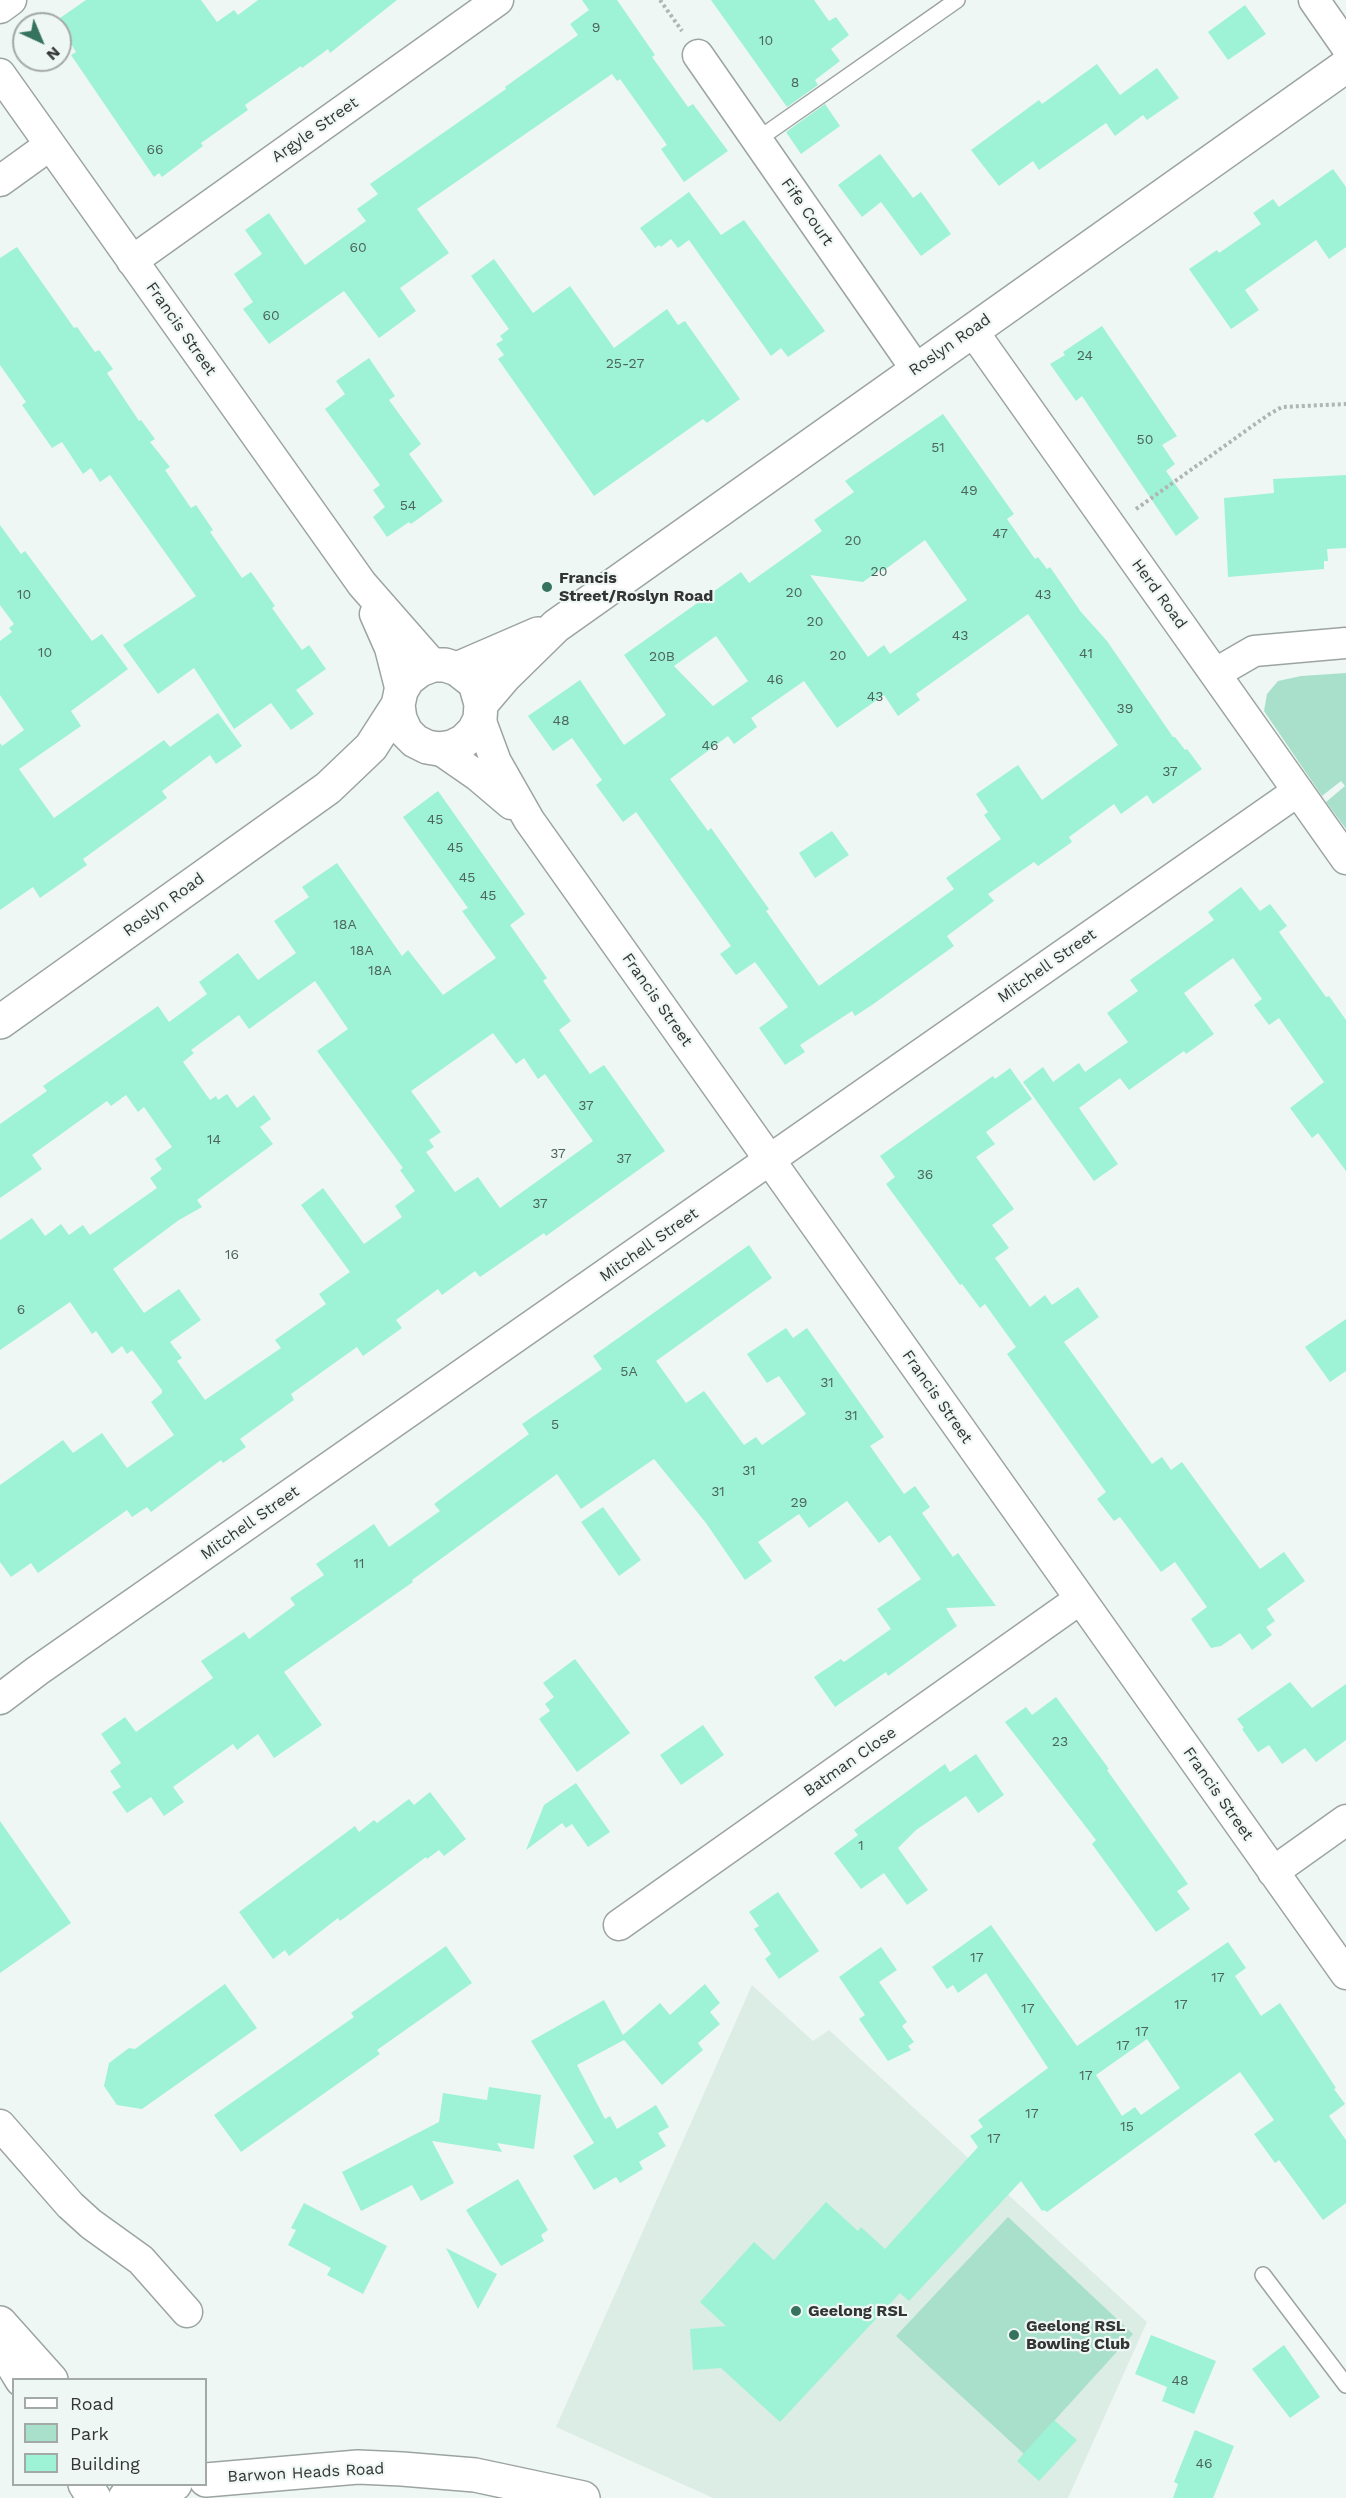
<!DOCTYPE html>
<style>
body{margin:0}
#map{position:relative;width:1346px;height:2498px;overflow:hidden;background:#eff7f4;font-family:"Work Sans",sans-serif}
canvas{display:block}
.legend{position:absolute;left:12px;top:2378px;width:195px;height:108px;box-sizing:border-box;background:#eff7f4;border:2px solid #a3a9a7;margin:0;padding:8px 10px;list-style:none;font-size:18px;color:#323534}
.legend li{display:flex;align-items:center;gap:12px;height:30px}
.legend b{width:30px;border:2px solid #a3a9a7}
.north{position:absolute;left:12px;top:12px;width:60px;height:60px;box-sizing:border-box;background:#eff7f4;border:2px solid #a3a9a7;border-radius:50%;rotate:136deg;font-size:16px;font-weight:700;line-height:24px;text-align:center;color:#323534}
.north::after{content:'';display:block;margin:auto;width:21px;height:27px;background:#35735f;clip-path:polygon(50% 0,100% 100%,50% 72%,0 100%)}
</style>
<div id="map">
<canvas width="1346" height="2498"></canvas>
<ul class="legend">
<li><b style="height:8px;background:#fff"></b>Road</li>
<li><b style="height:16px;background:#a9e0cc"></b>Park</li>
<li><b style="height:16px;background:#9ef2d5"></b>Building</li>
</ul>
<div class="north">N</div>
</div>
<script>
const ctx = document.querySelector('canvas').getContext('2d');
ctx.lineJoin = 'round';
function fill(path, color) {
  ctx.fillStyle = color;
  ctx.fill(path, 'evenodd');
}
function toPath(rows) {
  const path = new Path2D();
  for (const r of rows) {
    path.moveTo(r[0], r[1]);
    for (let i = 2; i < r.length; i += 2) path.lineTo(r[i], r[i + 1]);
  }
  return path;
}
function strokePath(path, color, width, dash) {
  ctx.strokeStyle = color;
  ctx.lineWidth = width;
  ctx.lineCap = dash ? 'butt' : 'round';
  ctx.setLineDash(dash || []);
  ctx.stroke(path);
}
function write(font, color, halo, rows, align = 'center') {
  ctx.font = font + ' "Work Sans",sans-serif';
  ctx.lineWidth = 4.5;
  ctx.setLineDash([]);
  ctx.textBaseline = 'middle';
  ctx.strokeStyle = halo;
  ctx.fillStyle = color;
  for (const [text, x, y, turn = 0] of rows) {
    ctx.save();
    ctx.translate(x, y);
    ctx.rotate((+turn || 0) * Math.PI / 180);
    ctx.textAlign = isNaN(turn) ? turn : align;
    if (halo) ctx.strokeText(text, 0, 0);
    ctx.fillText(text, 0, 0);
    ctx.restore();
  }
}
const built = toPath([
 [752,1985,813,2041,829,2030,1147,2322,1068,2498,713,2498,556,2427]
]);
const green = toPath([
 [1346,673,1346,829,1326,802,1345,786,1341,781,1322,796,1264,711,1267,694,1278,681,1301,676],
 [1008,2217,1133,2334,1024,2454,896,2336]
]);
const building = toPath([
 [86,0,201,0,217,22,234,10,238,15,258,0,397,0,330,53,328,49,302,68,301,66,245,105,248,110,201,143,203,146,162,177,159,173,154,177,71,55,76,52,66,36,70,34,60,18],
 [582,0,617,0,655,55,652,57,688,107,693,104,728,151,684,182,661,149,667,145,620,79,617,81,612,74,417,209,449,253,400,288,416,311,379,338,344,291,269,344,243,309,253,302,234,274,262,254,245,230,269,213,305,265,366,221,357,209,378,194,370,184,506,89,505,87,578,35,570,24,589,10],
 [711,0,814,0,829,21,836,17,849,35,831,49,840,61,815,80,818,85,787,107],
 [1245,5,1266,34,1228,60,1208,32],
 [1097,64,1120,95,1157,68,1179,98,1147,120,1143,115,1115,136,1106,123,1039,170,1033,161,999,186,971,150,1039,100,1042,104],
 [825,104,840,126,801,154,786,132],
 [880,154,913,198,921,192,951,234,921,256,881,202,862,217,838,185],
 [1333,169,1346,187,1346,247,1329,259,1316,240,1245,290,1259,310,1231,329,1189,269,1217,250,1219,253,1261,224,1253,213,1273,199,1279,207],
 [689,192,721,235,744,220,825,331,788,357,781,348,771,356,689,240,678,248,671,239,661,247,659,245,655,248,640,228],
 [17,247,74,328,77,327,95,352,99,350,113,369,107,373,139,421,141,420,155,439,150,442,170,467,165,470,191,508,196,505,213,530,210,532,242,578,251,572,275,606,272,608,302,650,309,645,326,669,296,690,314,714,291,730,271,703,234,729,194,668,158,694,123,645,196,596,110,475,100,482,91,468,83,474,62,442,52,448,22,405,26,402,0,365,0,258],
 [494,259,533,313,570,286,614,348,667,309,678,325,685,321,740,399,707,423,703,419,594,496,498,359,504,355,496,344,503,340,500,336,509,329,471,276],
 [1102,326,1177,436,1162,445,1175,464,1166,471,1199,518,1176,536,1082,396,1076,401,1050,364,1065,355,1063,352],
 [369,358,395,396,389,400,421,444,409,454,443,501,411,524,409,522,387,537,373,517,385,507,373,490,380,485,325,409,345,394,336,381],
 [943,414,1014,514,1007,519,1035,559,1038,557,1047,569,1050,567,1081,612,1107,641,1173,737,1175,737,1185,750,1187,749,1202,769,1153,804,1147,795,1121,814,1114,804,1069,837,1072,842,1038,866,1034,862,988,894,994,901,947,936,954,946,872,1005,855,1016,852,1011,800,1045,805,1052,785,1065,759,1028,788,1007,755,962,736,975,720,954,731,946,636,812,623,822,596,785,602,780,572,738,553,751,528,716,580,680,624,745,666,715,624,655,741,572,749,583,822,531,814,520,854,492,845,481],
 [925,540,967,600,890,654,884,645,868,657,810,575,863,582,881,569,883,571],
 [1028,614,1118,745,1042,800,1018,765,976,794,988,812,984,815,1001,839,946,878,954,889,819,986,766,911,769,909,711,828,708,831,670,779,728,736,734,744,757,727,751,718,804,681,837,728,884,695,898,716,920,700,916,694],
 [716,636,748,681,713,706,674,666],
 [1346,475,1346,548,1327,549,1328,561,1324,561,1324,569,1228,577,1224,498,1274,493,1273,479],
 [0,525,21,554,25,551,92,641,102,634,128,669,71,711,81,726,19,769,54,818,164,740,170,747,218,713,242,746,216,764,210,755,162,791,167,798,83,859,87,865,40,898,33,887,0,910,0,743,2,746,24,730,0,695,0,641,12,632,9,628,14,624,0,605],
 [438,791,525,914,510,925,547,978,543,981,571,1021,559,1030,590,1074,604,1065,665,1151,546,1236,544,1233,480,1277,475,1271,442,1295,438,1289,396,1320,402,1328,363,1356,357,1347,291,1394,294,1400,240,1439,246,1447,223,1463,221,1460,151,1512,147,1507,132,1517,127,1510,38,1573,31,1563,11,1577,0,1562,0,1485,63,1440,73,1453,102,1433,127,1468,174,1435,151,1402,162,1393,162,1390,132,1350,127,1354,122,1346,112,1354,96,1331,92,1334,70,1302,0,1350,0,1240,32,1218,45,1236,61,1224,69,1235,83,1225,90,1235,157,1188,150,1178,162,1169,155,1159,172,1147,144,1107,138,1112,126,1095,111,1106,107,1101,32,1155,42,1169,0,1198,0,1124,47,1091,43,1086,158,1006,169,1022,207,994,199,982,238,953,258,980,296,953,274,921,309,897,302,887,337,863,402,956,408,950,443,995,496,958,462,911,468,908,403,817],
 [315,981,348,1029,317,1051,403,1168,400,1170,415,1191,395,1206,402,1217,364,1244,323,1188,301,1205,350,1272,319,1294,326,1304,275,1340,281,1348,205,1400,177,1361,182,1358,170,1342,201,1320,179,1289,144,1313,113,1269,179,1220,202,1207,197,1200,273,1144,260,1127,271,1119,254,1095,237,1108,227,1094,218,1100,216,1096,210,1100,183,1062,194,1053,191,1050,239,1015,249,1029],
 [493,1033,516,1064,524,1058,538,1079,545,1074,593,1141,500,1208,478,1177,455,1192,426,1152,434,1147,429,1140,441,1132,411,1091],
 [832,831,849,855,815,878,799,853],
 [1241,887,1260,911,1270,904,1287,926,1279,932,1326,997,1329,996,1346,1020,1346,1171,1318,1133,1312,1138,1290,1108,1324,1082,1279,1018,1269,1025,1254,1005,1262,999,1233,958,1184,993,1214,1034,1186,1054,1184,1051,1129,1090,1120,1078,1079,1108,1118,1164,1094,1181,1023,1082,1043,1067,1053,1082,1079,1063,1085,1072,1128,1042,1107,1013,1138,991,1130,980,1214,920,1208,912],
 [1010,1068,1032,1099,986,1132,995,1144,976,1157,1014,1209,992,1225,1009,1248,995,1258,1030,1307,1045,1295,1052,1305,1078,1287,1099,1317,1064,1342,1152,1464,1162,1457,1171,1470,1182,1462,1260,1569,1284,1552,1305,1581,1267,1609,1275,1621,1266,1627,1272,1635,1252,1650,1240,1633,1221,1646,1211,1648,1191,1619,1207,1607,1175,1562,1161,1572,1120,1517,1114,1521,1097,1499,1106,1492,1007,1354,1016,1347,985,1304,980,1308,962,1284,960,1285,886,1184,895,1177,880,1156,993,1076,995,1079],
 [749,1245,772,1278,656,1361,686,1403,704,1391,744,1445,756,1437,762,1445,806,1414,779,1376,767,1383,747,1354,786,1328,793,1338,807,1328,884,1437,870,1446,904,1494,915,1486,930,1507,922,1513,953,1557,958,1553,996,1606,946,1608,957,1626,888,1676,886,1672,835,1707,814,1677,841,1659,844,1662,891,1629,877,1609,921,1579,890,1535,879,1543,847,1501,809,1528,799,1514,758,1542,772,1561,745,1580,706,1523,654,1459,581,1509,557,1474,412,1580,413,1582,284,1672,322,1725,274,1758,258,1734,237,1750,233,1744,173,1787,184,1802,164,1816,151,1797,127,1813,112,1792,121,1787,110,1771,121,1763,101,1734,125,1717,136,1732,213,1678,201,1661,244,1632,249,1639,295,1605,290,1598,324,1575,316,1564,374,1524,389,1547,440,1511,434,1504,529,1434,522,1424,602,1369,593,1356],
 [1346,1319,1346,1371,1330,1382,1305,1347],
 [603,1507,641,1560,619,1576,581,1522],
 [575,1659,630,1733,577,1772,539,1719,550,1711,545,1704,554,1697,543,1683],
 [1290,1682,1312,1708,1346,1684,1346,1740,1316,1762,1305,1748,1282,1764,1269,1745,1258,1752,1242,1729,1244,1728,1237,1719],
 [1056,1697,1109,1769,1107,1770,1188,1884,1177,1891,1190,1909,1156,1932,1092,1844,1096,1840,1005,1722,1026,1707,1032,1715],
 [703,1725,724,1755,681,1785,660,1755],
 [976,1754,1004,1795,978,1813,966,1796,916,1830,898,1848,928,1890,907,1905,884,1873,861,1889,834,1853,858,1835,854,1830,945,1764,950,1772],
 [576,1783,610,1832,588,1847,572,1824,566,1828,562,1823,526,1850,544,1805],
 [430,1792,466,1839,444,1856,439,1850,427,1859,426,1857,340,1921,338,1918,289,1956,285,1950,273,1959,239,1912,355,1826,359,1832,374,1820,377,1823,409,1799,414,1805],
 [0,1821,71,1923,0,1973],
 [778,1892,819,1951,779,1979,765,1959,771,1954,754,1929,759,1926,749,1912],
 [991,1925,1077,2046,1228,1942,1246,1968,1235,1976,1261,2016,1280,2003,1336,2088,1334,2089,1345,2104,1329,2116,1346,2140,1346,2203,1323,2220,1279,2160,1275,2163,1254,2134,1274,2120,1240,2072,1047,2212,1044,2210,1042,2211,1021,2181,909,2301,900,2293,780,2422,721,2368,693,2370,690,2329,726,2326,700,2302,754,2242,774,2260,826,2202,858,2231,861,2227,885,2249,978,2147,970,2136,983,2127,978,2120,1048,2068,986,1973,958,1993,953,1985,947,1989,932,1967],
 [1147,2039,1180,2088,1141,2115,1135,2107,1122,2116,1096,2075],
 [446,1946,472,1983,377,2050,380,2054,241,2152,214,2115,354,2017,351,2013],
 [881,1947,897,1970,879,1982,907,2022,902,2026,914,2042,908,2046,911,2050,888,2061,859,2019,865,2015,839,1977],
 [225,1984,257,2028,142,2109,117,2105,104,2086,109,2063,129,2048,135,2049],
 [705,1984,720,2003,710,2012,720,2024,698,2043,703,2050,662,2085,624,2040,577,2065,605,2119,610,2116,617,2129,656,2105,669,2127,658,2133,666,2146,639,2162,643,2169,620,2183,616,2177,594,2190,573,2156,594,2143,531,2041,604,2000,623,2035,660,2003,670,2015],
 [489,2087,541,2095,534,2149,497,2143,502,2152,432,2141,454,2183,421,2201,412,2185,361,2211,342,2172,439,2122,443,2093,487,2100],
 [518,2179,548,2230,541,2235,544,2241,501,2266,466,2210],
 [304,2203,387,2246,363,2294,327,2275,331,2268,288,2245,296,2230,291,2228],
 [446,2248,497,2274,478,2309],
 [1151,2335,1216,2361,1194,2414,1162,2401,1167,2387,1135,2374],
 [1284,2345,1320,2397,1290,2418,1252,2369],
 [1054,2420,1077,2440,1039,2481,1017,2461],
 [1195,2430,1234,2446,1213,2498,1173,2498,1178,2484,1174,2482]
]);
const path = toPath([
 [660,0,682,31],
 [1136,509,1268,415,1282,407,1346,404]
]);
const lane = toPath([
 [757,140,957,0],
 [1263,2275,1346,2385]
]);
const street = toPath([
 [1314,0,1346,46],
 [0,8,11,0],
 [698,55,916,369],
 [0,74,362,584,433,665],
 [0,181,50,145],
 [132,261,498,0],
 [972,330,1346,859],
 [375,614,390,648,401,691],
 [1216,673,1254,651,1346,643],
 [480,719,496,762,529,820,1346,1974],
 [439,749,478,776,511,804],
 [0,1699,37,1671,1298,791],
 [1273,1872,1346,1820],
 [619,1925,1080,1599],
 [0,2125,70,2205,91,2224,141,2260,187,2312]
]);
const secondary = toPath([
 [457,669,538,634],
 [481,704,504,677,556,626,1346,66],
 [0,1022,328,788,371,747,398,705,401,691,408,679,420,670,433,665,445,665,457,669,475,683,481,704,480,719,474,731,464,741,452,747,439,749,427,747,415,741,406,732,400,719,398,705],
 [0,2323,51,2380],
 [206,2480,358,2467,402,2469,475,2475,583,2498],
 [125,2498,175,2484]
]);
const highway = toPath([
 [0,2344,22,2380],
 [85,2484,94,2498]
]);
const markers = [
 [547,587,6,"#35735f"],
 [796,2311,6,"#35735f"],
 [1014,2335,6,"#35735f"]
];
const numberNames = [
 ["9",596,28],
 ["10",766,41],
 ["8",795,83],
 ["66",155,150],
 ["60",358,248],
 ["60",271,316],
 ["24",1085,356],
 ["25-27",625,364],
 ["50",1145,440],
 ["51",938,448],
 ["49",969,491],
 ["54",408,506],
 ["47",1000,534],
 ["20",853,541],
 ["20",879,572],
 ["20",794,593],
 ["10",24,595],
 ["43",1043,595],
 ["20",815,622],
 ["43",960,636],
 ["10",45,653],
 ["41",1086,654],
 ["20",838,656],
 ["20B",662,657],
 ["46",775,680],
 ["43",875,697],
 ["39",1125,709],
 ["48",561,721],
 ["46",710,746],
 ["37",1170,772],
 ["45",435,820],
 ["45",455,848],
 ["45",467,878],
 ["45",488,896],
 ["18A",345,925],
 ["18A",362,951],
 ["18A",380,971],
 ["37",586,1106],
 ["14",214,1140],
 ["37",558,1154],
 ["37",624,1159],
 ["36",925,1175],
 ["37",540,1204],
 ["16",232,1255],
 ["6",21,1310],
 ["5A",629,1372],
 ["31",827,1383],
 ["31",851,1416],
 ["5",555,1425],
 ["31",749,1471],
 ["31",718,1492],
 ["29",799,1503],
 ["11",359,1564],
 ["23",1060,1742],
 ["1",861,1846],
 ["17",977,1958],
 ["17",1218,1978],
 ["17",1181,2005],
 ["17",1028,2009],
 ["17",1142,2032],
 ["17",1123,2046],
 ["17",1086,2076],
 ["17",1032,2114],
 ["15",1127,2127],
 ["17",994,2139],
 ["48",1180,2381],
 ["46",1204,2464]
];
const streetNames = [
 ["Argyle Street",315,130,-35],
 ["Fife Court",807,212,55],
 ["Francis Street",181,329,55],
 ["Roslyn Road",950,345,-35],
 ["Herd Road",1159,594,54],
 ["Roslyn Road",164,905,-36],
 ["Mitchell Street",1047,966,-35],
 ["Francis Street",657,1000,55],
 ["Mitchell Street",649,1245,-35],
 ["Francis Street",937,1397,55],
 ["Mitchell Street",250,1523,-35],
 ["Batman Close",850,1762,-35],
 ["Francis Street",1218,1794,55],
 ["Barwon Heads Road",306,2473,-3]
];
const poiNames = [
 ["Francis",559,578],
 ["Street/Roslyn Road",559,596],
 ["Geelong RSL",808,2311],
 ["Geelong RSL",1026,2326],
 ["Bowling Club",1026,2344]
];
fill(built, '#dcede6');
fill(green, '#a9e0cc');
fill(building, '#9ef2d5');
strokePath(lane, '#9ca4a1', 18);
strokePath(street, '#9ca4a1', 33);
strokePath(secondary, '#9ca4a1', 36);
strokePath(highway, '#9ca4a1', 36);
strokePath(path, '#afb5b3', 4, [3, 3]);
strokePath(lane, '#fff', 15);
strokePath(street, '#fff', 30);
strokePath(secondary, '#fff', 33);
strokePath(highway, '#fff', 33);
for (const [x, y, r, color] of markers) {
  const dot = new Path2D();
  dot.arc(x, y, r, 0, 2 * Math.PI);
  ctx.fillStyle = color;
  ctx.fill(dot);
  strokePath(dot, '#eff7f4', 2);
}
write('14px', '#4d645c', null, numberNames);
write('16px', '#323534', '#eff7f4', streetNames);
write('bold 16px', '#323534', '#eff7f4', poiNames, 'left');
</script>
